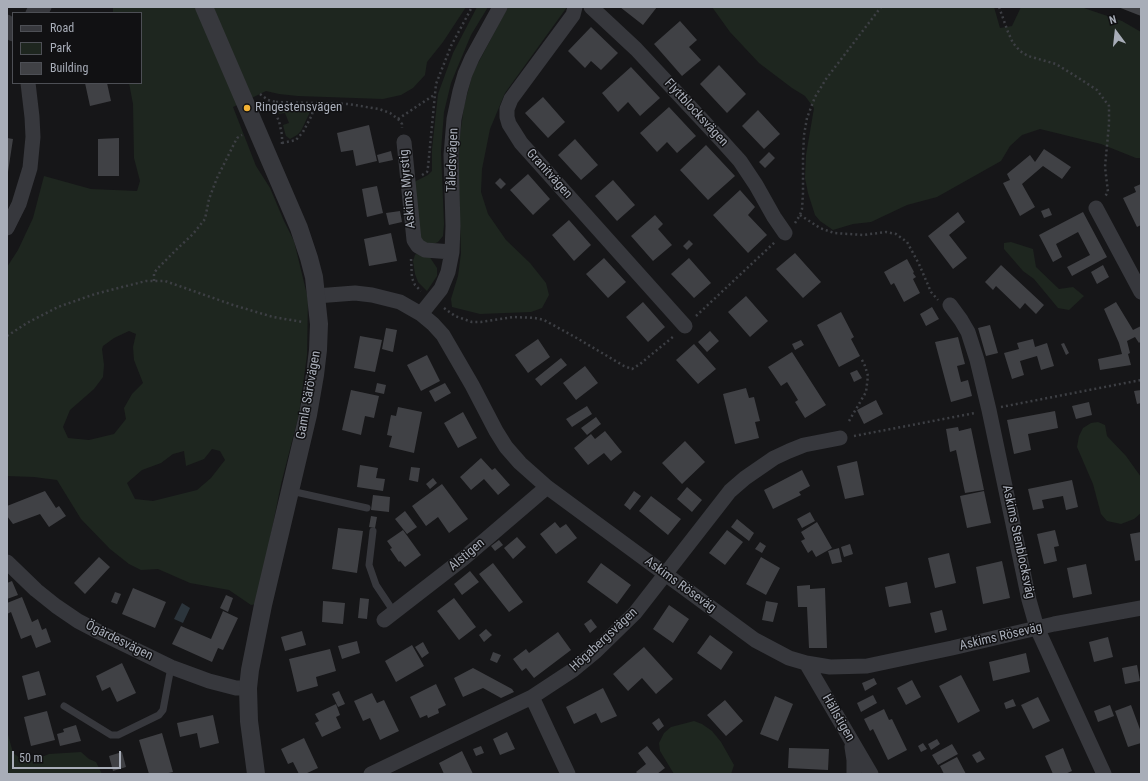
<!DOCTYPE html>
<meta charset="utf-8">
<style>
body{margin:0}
#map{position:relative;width:1148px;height:781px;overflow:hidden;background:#161618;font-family:"Roboto Condensed",sans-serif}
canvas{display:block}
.frame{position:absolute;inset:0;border:8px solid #a8adb8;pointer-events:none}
.legend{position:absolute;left:12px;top:12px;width:130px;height:72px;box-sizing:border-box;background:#111113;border:1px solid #4d4f55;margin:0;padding:5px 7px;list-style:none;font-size:12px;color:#a8adb8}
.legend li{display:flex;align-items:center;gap:8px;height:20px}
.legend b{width:20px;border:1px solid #4d4f55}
.north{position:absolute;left:1096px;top:12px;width:40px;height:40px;-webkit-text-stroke:3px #111113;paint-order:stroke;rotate:345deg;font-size:11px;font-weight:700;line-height:16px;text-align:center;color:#a8adb8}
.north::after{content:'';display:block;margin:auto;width:14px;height:18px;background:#a8adb8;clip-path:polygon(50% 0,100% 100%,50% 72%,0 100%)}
.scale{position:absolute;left:12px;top:751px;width:109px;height:18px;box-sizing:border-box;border:2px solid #a8adb8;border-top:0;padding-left:5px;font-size:12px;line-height:14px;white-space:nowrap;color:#a8adb8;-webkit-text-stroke:3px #111113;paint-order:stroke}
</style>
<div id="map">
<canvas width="1148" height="781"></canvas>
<div class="frame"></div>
<ul class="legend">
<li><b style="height:5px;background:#37383d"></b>Road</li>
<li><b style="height:11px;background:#1e261f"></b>Park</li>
<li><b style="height:11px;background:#404145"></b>Building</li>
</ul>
<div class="north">N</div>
<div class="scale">50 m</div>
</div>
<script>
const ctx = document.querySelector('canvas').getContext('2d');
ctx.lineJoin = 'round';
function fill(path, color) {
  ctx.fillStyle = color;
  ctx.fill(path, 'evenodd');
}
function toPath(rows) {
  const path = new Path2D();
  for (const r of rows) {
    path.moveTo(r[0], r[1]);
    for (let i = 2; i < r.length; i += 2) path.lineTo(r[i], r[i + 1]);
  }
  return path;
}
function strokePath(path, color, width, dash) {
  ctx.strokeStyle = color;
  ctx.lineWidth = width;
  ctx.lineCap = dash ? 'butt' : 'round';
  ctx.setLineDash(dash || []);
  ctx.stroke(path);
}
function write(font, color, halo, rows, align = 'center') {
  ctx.font = font + ' "Roboto Condensed",sans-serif';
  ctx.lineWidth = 3;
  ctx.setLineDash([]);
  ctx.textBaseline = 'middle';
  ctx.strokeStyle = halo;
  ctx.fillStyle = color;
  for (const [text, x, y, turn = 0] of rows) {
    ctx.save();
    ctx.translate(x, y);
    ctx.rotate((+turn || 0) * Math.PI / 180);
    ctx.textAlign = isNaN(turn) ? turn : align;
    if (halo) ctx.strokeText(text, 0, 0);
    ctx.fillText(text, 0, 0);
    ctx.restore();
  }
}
const green = toPath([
 [113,7,466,7,443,42,427,62,425,75,413,88,401,95,383,99,298,96,279,94,266,91,233,107,256,166,270,188,284,221,294,241,308,299,307,355,299,414,281,484,257,604,251,605,229,590,190,583,158,569,141,570,129,564,110,549,81,519,57,480,34,477,7,476,7,267,18,250,33,218,44,176,91,189,137,191,140,181,134,158,133,104,129,83,141,83,141,13,113,13],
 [129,331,136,334,133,347,134,360,143,383,132,394,124,408,126,419,114,434,89,440,68,438,63,427,70,410,94,389,103,377,104,365,102,349,103,346,114,338],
 [212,449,220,451,225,460,211,478,197,490,153,501,135,499,127,483,142,470,161,463,173,454,184,451,186,466,204,459],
 [477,7,488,7,471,35,458,66,451,83,444,112,441,151,444,224,443,236,438,242,431,245,420,240,414,182,428,175,432,171,432,149,438,94,453,53],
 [508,7,567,7,505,93,490,129,482,169,481,192,488,214,506,240,530,263,546,283,549,295,542,308,531,312,480,314,452,307,451,299,458,276,461,253,459,192,459,143,464,106,472,76,477,65],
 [712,7,994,7,1000,28,1012,26,1021,7,1081,7,1122,21,1141,32,1141,158,1136,158,1101,144,1040,129,1022,135,1010,146,1001,161,937,197,907,205,871,222,853,224,833,230,820,221,815,215,808,193,805,178,806,155,814,108,805,96,792,88,759,63,730,32],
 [290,106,311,107,309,114,301,131,297,135,290,139,286,136,285,133,283,125,289,123,285,113,279,114,278,111,281,107],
 [1011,242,1033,249,1036,267,1059,289,1073,287,1084,296,1069,310,1058,308,1034,279,1023,271,1004,249,1004,243],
 [416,254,429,256,437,268,437,276,427,291,418,282,415,274,413,261,415,255],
 [1098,422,1105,425,1107,436,1126,456,1141,477,1141,513,1134,519,1121,524,1107,521,1101,514,1093,484,1077,447,1079,436,1083,428,1091,423],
 [694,721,702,724,712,731,721,742,734,765,731,774,674,774,660,751,659,743,664,733,671,727],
 [7,731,13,753,27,763,49,754,81,752,89,759,96,762,102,774,7,774]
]);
const water = toPath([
 [182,603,190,608,183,623,174,619]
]);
const building = toPath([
 [620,7,657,7,643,25],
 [1118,7,1141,7,1141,16],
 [680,21,697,40,689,47,701,60,682,76,654,44],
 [591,27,618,53,601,70,591,61,585,68,568,51],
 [719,65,746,94,727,113,700,84],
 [631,67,660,98,640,116,628,102,618,112,602,93],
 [85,83,107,83,111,101,90,106],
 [543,97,565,122,548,138,525,113],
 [669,107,696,136,677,153,667,142,657,152,640,133],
 [758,110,780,134,764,149,742,126],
 [369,125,377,161,356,166,353,150,341,152,337,133],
 [7,138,13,139,8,172,7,172],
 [119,138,119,176,98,176,98,139],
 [575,139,598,165,581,180,558,155],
 [706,145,735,176,708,200,680,170],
 [1044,149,1071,167,1062,179,1043,166,1022,184,1035,207,1020,216,1003,183,1010,180,1007,174,1030,155,1035,162],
 [391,151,393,160,379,163,377,155],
 [769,152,775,158,765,168,759,162],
 [528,174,550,199,533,215,510,190],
 [500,178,506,184,501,189,495,183],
 [613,180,635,205,617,221,595,196],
 [1141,184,1141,225,1137,227,1123,198,1136,192,1134,187],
 [377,186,383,213,367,217,362,189],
 [740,190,755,207,748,215,767,235,748,253,713,215],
 [1049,208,1052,215,1044,218,1041,211],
 [400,211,402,222,389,225,386,213],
 [958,212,965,222,949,235,967,258,953,269,928,236],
 [1083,212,1107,257,1072,276,1067,267,1090,255,1078,232,1056,244,1062,257,1053,262,1039,235],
 [655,215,663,224,658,229,672,245,653,261,631,236],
 [569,220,591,245,574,261,552,235],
 [391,233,397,261,369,266,364,239],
 [689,240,693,244,687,250,683,246],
 [795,253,821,282,803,298,776,269],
 [604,258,626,282,608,298,586,274],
 [689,258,711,283,694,298,671,274],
 [907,259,914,272,913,273,916,277,913,279,920,293,904,302,894,283,891,285,884,272],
 [1001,265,1044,305,1036,314,1025,303,1020,309,996,286,993,290,985,282],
 [1103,265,1109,277,1097,284,1091,272],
 [746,296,768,321,750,337,728,312],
 [643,302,665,327,648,342,626,317],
 [1116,302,1133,330,1141,326,1141,341,1139,343,1135,337,1127,341,1130,353,1128,354,1131,365,1100,370,1098,359,1122,354,1119,343,1104,309],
 [932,307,939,319,926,326,920,314],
 [841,312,854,337,851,339,860,356,839,367,817,325],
 [990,325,998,353,986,356,978,328],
 [386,328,397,330,393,352,382,349],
 [710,331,719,341,707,352,698,342],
 [360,336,382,340,375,372,354,368],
 [958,337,965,364,957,366,961,382,968,380,972,396,951,402,935,342],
 [538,339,550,357,528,373,515,355],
 [1033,339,1035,347,1047,343,1054,366,1041,370,1037,356,1020,361,1024,375,1012,379,1004,353,1019,349,1017,343],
 [801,340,804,345,795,350,792,344],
 [1064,343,1069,353,1066,355,1061,344],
 [694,344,716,369,698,384,676,360],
 [792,352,826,405,805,418,795,402,798,400,787,382,781,386,768,367],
 [427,355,440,381,421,391,407,365],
 [561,358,567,365,541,386,535,379],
 [585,366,598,383,576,400,563,383],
 [857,370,862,378,854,382,850,373],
 [377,383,386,385,384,394,375,392],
 [445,383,451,393,435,402,429,391],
 [746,388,749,398,754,397,760,421,755,422,759,438,735,444,723,394],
 [351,390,379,396,374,418,365,416,361,435,342,430],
 [1141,390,1141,403,1137,404,1134,391],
 [876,400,883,414,864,424,857,410],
 [1089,402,1092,415,1076,419,1072,406],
 [587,406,592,414,572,427,566,419],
 [398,407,422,412,414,453,389,447,392,436,387,435,391,415,396,416],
 [1055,411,1058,428,1028,434,1031,450,1014,454,1007,420],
 [463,412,477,438,458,448,444,423],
 [596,417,601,424,587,435,581,428],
 [958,427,959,431,971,428,984,490,965,493,956,450,950,452,946,429],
 [605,431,622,452,611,461,604,453,588,465,574,448,591,434,595,439],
 [685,441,705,462,682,484,662,463],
 [481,458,492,470,495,468,510,485,498,495,484,479,471,490,460,477],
 [857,461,864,495,845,499,837,466],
 [360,465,378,468,376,478,385,479,383,491,357,487],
 [411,467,420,468,418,482,409,480],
 [802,470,810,486,799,492,801,495,773,509,764,490],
 [433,478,437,483,430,489,426,484],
 [1072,480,1078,507,1066,510,1063,496,1042,500,1044,508,1033,510,1028,489],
 [442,484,468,519,449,533,438,517,426,526,412,506],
 [687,487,702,500,692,512,677,499],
 [45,491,56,508,59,506,66,516,49,527,40,514,13,524,7,516,7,506],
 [634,491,641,496,630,510,624,505],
 [984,491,991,523,967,528,960,496],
 [373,495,390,497,389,512,371,510],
 [651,496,681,519,668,535,639,511],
 [405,511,417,527,407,534,395,519],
 [810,512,815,521,802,528,797,519],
 [371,516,377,517,375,528,369,527],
 [737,519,754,533,749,541,731,527],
 [555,522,560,528,566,524,577,538,556,554,540,534],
 [817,522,832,548,816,557,812,550,808,553,801,541,805,539,801,532],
 [338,528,363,531,357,573,332,569],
 [403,530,421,555,405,567,400,561,399,562,390,549,392,548,387,541],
 [727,530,743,542,725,565,709,553],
 [1055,530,1059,546,1054,547,1057,561,1044,564,1037,534],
 [1141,532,1141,560,1135,561,1130,534],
 [517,537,526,547,513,559,504,548],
 [499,540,503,545,495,551,491,546],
 [760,542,766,546,762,553,755,549],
 [850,544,853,554,844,557,841,547],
 [839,548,842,562,832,564,828,551],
 [949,553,956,583,935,588,928,558],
 [99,557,110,567,85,594,74,583],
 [761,557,780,568,766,595,746,584],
 [1002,561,1010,598,983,604,976,567],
 [493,563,523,602,509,612,479,574],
 [601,563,631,585,617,604,587,582],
 [1086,564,1092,594,1073,598,1067,568],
 [470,571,479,582,462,595,454,584],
 [12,581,18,595,7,599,7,583],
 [907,582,911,603,889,607,885,587],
 [810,585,810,589,825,588,827,648,809,648,807,607,798,607,797,586],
 [133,588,166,602,155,628,122,614],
 [115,592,121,594,117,604,111,602],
 [226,595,233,598,228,612,220,608],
 [22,597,32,622,38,619,42,630,46,628,51,642,36,648,31,635,21,639,11,612,7,614,7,603],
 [360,598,369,599,367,619,358,618],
 [454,598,476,627,459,640,437,611],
 [323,601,345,603,343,624,322,622],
 [766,601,778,603,773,622,762,620],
 [669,605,689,619,673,643,653,629],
 [942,610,947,630,935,633,930,613],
 [223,611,238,618,223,650,218,648,212,662,172,644,181,626,211,639],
 [591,619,597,627,590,633,584,624],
 [486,629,492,635,484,642,479,635],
 [302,631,306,645,285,651,281,637],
 [558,632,571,650,534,678,526,668,522,671,513,659,526,649,529,653],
 [710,635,733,652,721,670,697,653],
 [1108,637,1113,657,1094,662,1089,642],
 [357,641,360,653,342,659,338,646],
 [423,642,429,653,422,658,415,647],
 [412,645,424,666,396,682,385,661],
 [644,647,673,679,656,694,642,678,628,691,613,674],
 [330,649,336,671,316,677,318,686,297,692,289,659],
 [493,652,501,655,497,663,490,660],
 [1026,653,1030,672,993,681,989,662],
 [122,663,136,693,117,702,110,687,102,691,96,676],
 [1137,665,1140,681,1125,684,1122,668],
 [473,668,512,689,514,692,501,698,483,688,463,697,454,678],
 [39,671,46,695,28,700,22,676],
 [961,675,980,711,958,723,939,686],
 [874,678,877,684,865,691,862,683],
 [912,680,921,697,906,705,897,688],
 [436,684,446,705,438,709,439,713,428,718,427,715,420,718,410,697],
 [603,688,617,716,601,723,596,713,574,724,566,707],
 [339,691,345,704,338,707,332,694],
 [372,693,377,703,384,700,399,731,380,740,370,718,363,721,354,701],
 [873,695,877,703,861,712,857,703],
 [775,696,793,704,778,741,760,734],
 [1038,697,1050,721,1033,729,1021,705],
 [1013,699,1016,706,1006,709,1004,703],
 [725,700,743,721,726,736,707,715],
 [336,704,340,715,336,717,341,728,322,737,315,723,319,721,315,714],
 [1110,705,1114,716,1098,722,1094,711],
 [1131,705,1141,732,1141,743,1128,747,1115,711],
 [884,709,889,720,892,719,907,750,888,760,873,729,870,731,864,719],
 [47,711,55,740,31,746,24,717],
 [213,715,219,743,200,748,197,733,180,737,177,723],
 [659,718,664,726,658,731,652,723],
 [76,725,81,741,60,746,57,734,64,732,63,729],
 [507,732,515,749,500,755,493,739],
 [162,733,173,772,164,774,149,774,139,740],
 [304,738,318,768,305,774,299,774,293,762,288,764,281,749],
 [937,739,940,744,931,750,928,744],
 [923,743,927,749,921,752,918,746],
 [952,744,958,754,938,765,932,755],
 [481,746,484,753,476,756,473,749],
 [647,746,665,768,657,774,638,774,636,772,646,764,638,753],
 [789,748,829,749,828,770,788,768],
 [1063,748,1072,771,1065,774,1053,774,1045,756],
 [462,751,473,774,444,774,439,763],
 [980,751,985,759,977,763,972,755],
 [122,752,126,767,113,771,109,756],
 [957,757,966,774,944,774,940,766]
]);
const path = toPath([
 [999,7,1008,32,1013,43,1020,51,1028,56,1056,64,1077,77,1097,90,1109,106,1109,124,1105,167,1108,192,1104,198],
 [260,94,268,100,276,102,274,111,279,121,282,135,282,146],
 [276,102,348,104,379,109,390,113,398,119,402,124,402,128],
 [398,119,434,95],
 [282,143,296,140,303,132,312,115,314,103],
 [422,175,427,172,428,167,436,84,451,46,472,7],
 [800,215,820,228,834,233,863,235,886,232,896,234,907,242,919,264,931,292,938,300],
 [795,223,800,215,802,209,803,193,803,157,804,135,807,118,815,97,826,79,881,7],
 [411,259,412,278,415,285,421,291],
 [154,281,154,273,157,269,177,249,193,234,205,219,209,199,217,178,237,138,242,135],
 [444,308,455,316,472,322,481,322,514,317,535,318,544,320,575,337,624,366,632,369,640,364,674,336],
 [696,316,775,242],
 [7,336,27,323,58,307,95,294,146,281,165,281,233,305,273,317,303,322],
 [1001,407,1141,380],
 [849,421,866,392,868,376,865,366,861,358],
 [854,436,975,413]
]);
const service = toPath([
 [291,491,367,508],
 [373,531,369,565,376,585,394,612],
 [64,706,111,735,118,735,159,715,163,710,171,667]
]);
const minor = toPath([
 [575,7,573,15,511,99,507,109,507,117,509,124,521,143,685,326],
 [591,7,636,49,722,141,740,161,756,185,774,217,785,233],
 [33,13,44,7],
 [7,22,13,34],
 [404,142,414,240,418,246,425,250,452,252],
 [1096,208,1141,292],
 [7,228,19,204,30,168,33,137,32,117,28,83],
 [316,296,355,293,372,295,400,302,421,314,433,324,443,335,472,385,496,431,506,447,520,463,547,487,755,640,789,658,806,663,830,667,867,666,952,648,1054,624,1141,608],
 [950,305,961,320,968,332,977,360,989,410,1029,600,1037,628,1104,774],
 [421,314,441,289,448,272,452,252,453,226,451,155,454,119,460,91,465,74,472,58,500,7],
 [7,562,36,590,56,606,78,621,99,632,171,667,209,681,236,688,248,688],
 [384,620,464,558,547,487],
 [806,663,871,774],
 [532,697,568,774],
 [852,747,854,760,854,774],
 [371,774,532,697,573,670,596,651,635,613,730,491,745,478,774,458,789,451,804,445,840,438]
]);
const tertiary = toPath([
 [204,7,299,228,309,258,314,277,319,324,318,350,315,375,308,415,263,605,250,670,248,688,249,721,256,774]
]);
const markers = [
 [247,108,4,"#f2b134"]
];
const poiNames = [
 ["Ringestensvägen",255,108]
];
const streetNames = [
 ["Flyttblocksvägen",696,113,47],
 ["Tåledsvägen",453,160,-88],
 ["Granitvägen",549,174,48],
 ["Askims Myrstig",408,189,-95],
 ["Gamla Särövägen",309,395,-80],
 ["Askims Stenblocksväg",1018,542,78],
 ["Alstigen",467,555,-40],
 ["Askims Röseväg",680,585,36],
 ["Askims Röseväg",1001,637,-13],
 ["Högabergsvägen",604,640,-43],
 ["Ögärdesvägen",119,641,26],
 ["Hällstigen",838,718,60]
];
fill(green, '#1e261f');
fill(water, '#2c353c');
fill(building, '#404145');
strokePath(path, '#3d3f44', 2.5, [2, 3]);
strokePath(service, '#37383d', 7);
strokePath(minor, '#37383d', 15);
strokePath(tertiary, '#37383d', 18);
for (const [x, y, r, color] of markers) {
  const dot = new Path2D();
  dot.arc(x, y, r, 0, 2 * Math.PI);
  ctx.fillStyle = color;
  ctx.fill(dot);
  strokePath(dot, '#111113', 1.5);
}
write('13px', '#a8adb8', '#111113', poiNames, 'left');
write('13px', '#a8adb8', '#111113', streetNames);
</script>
